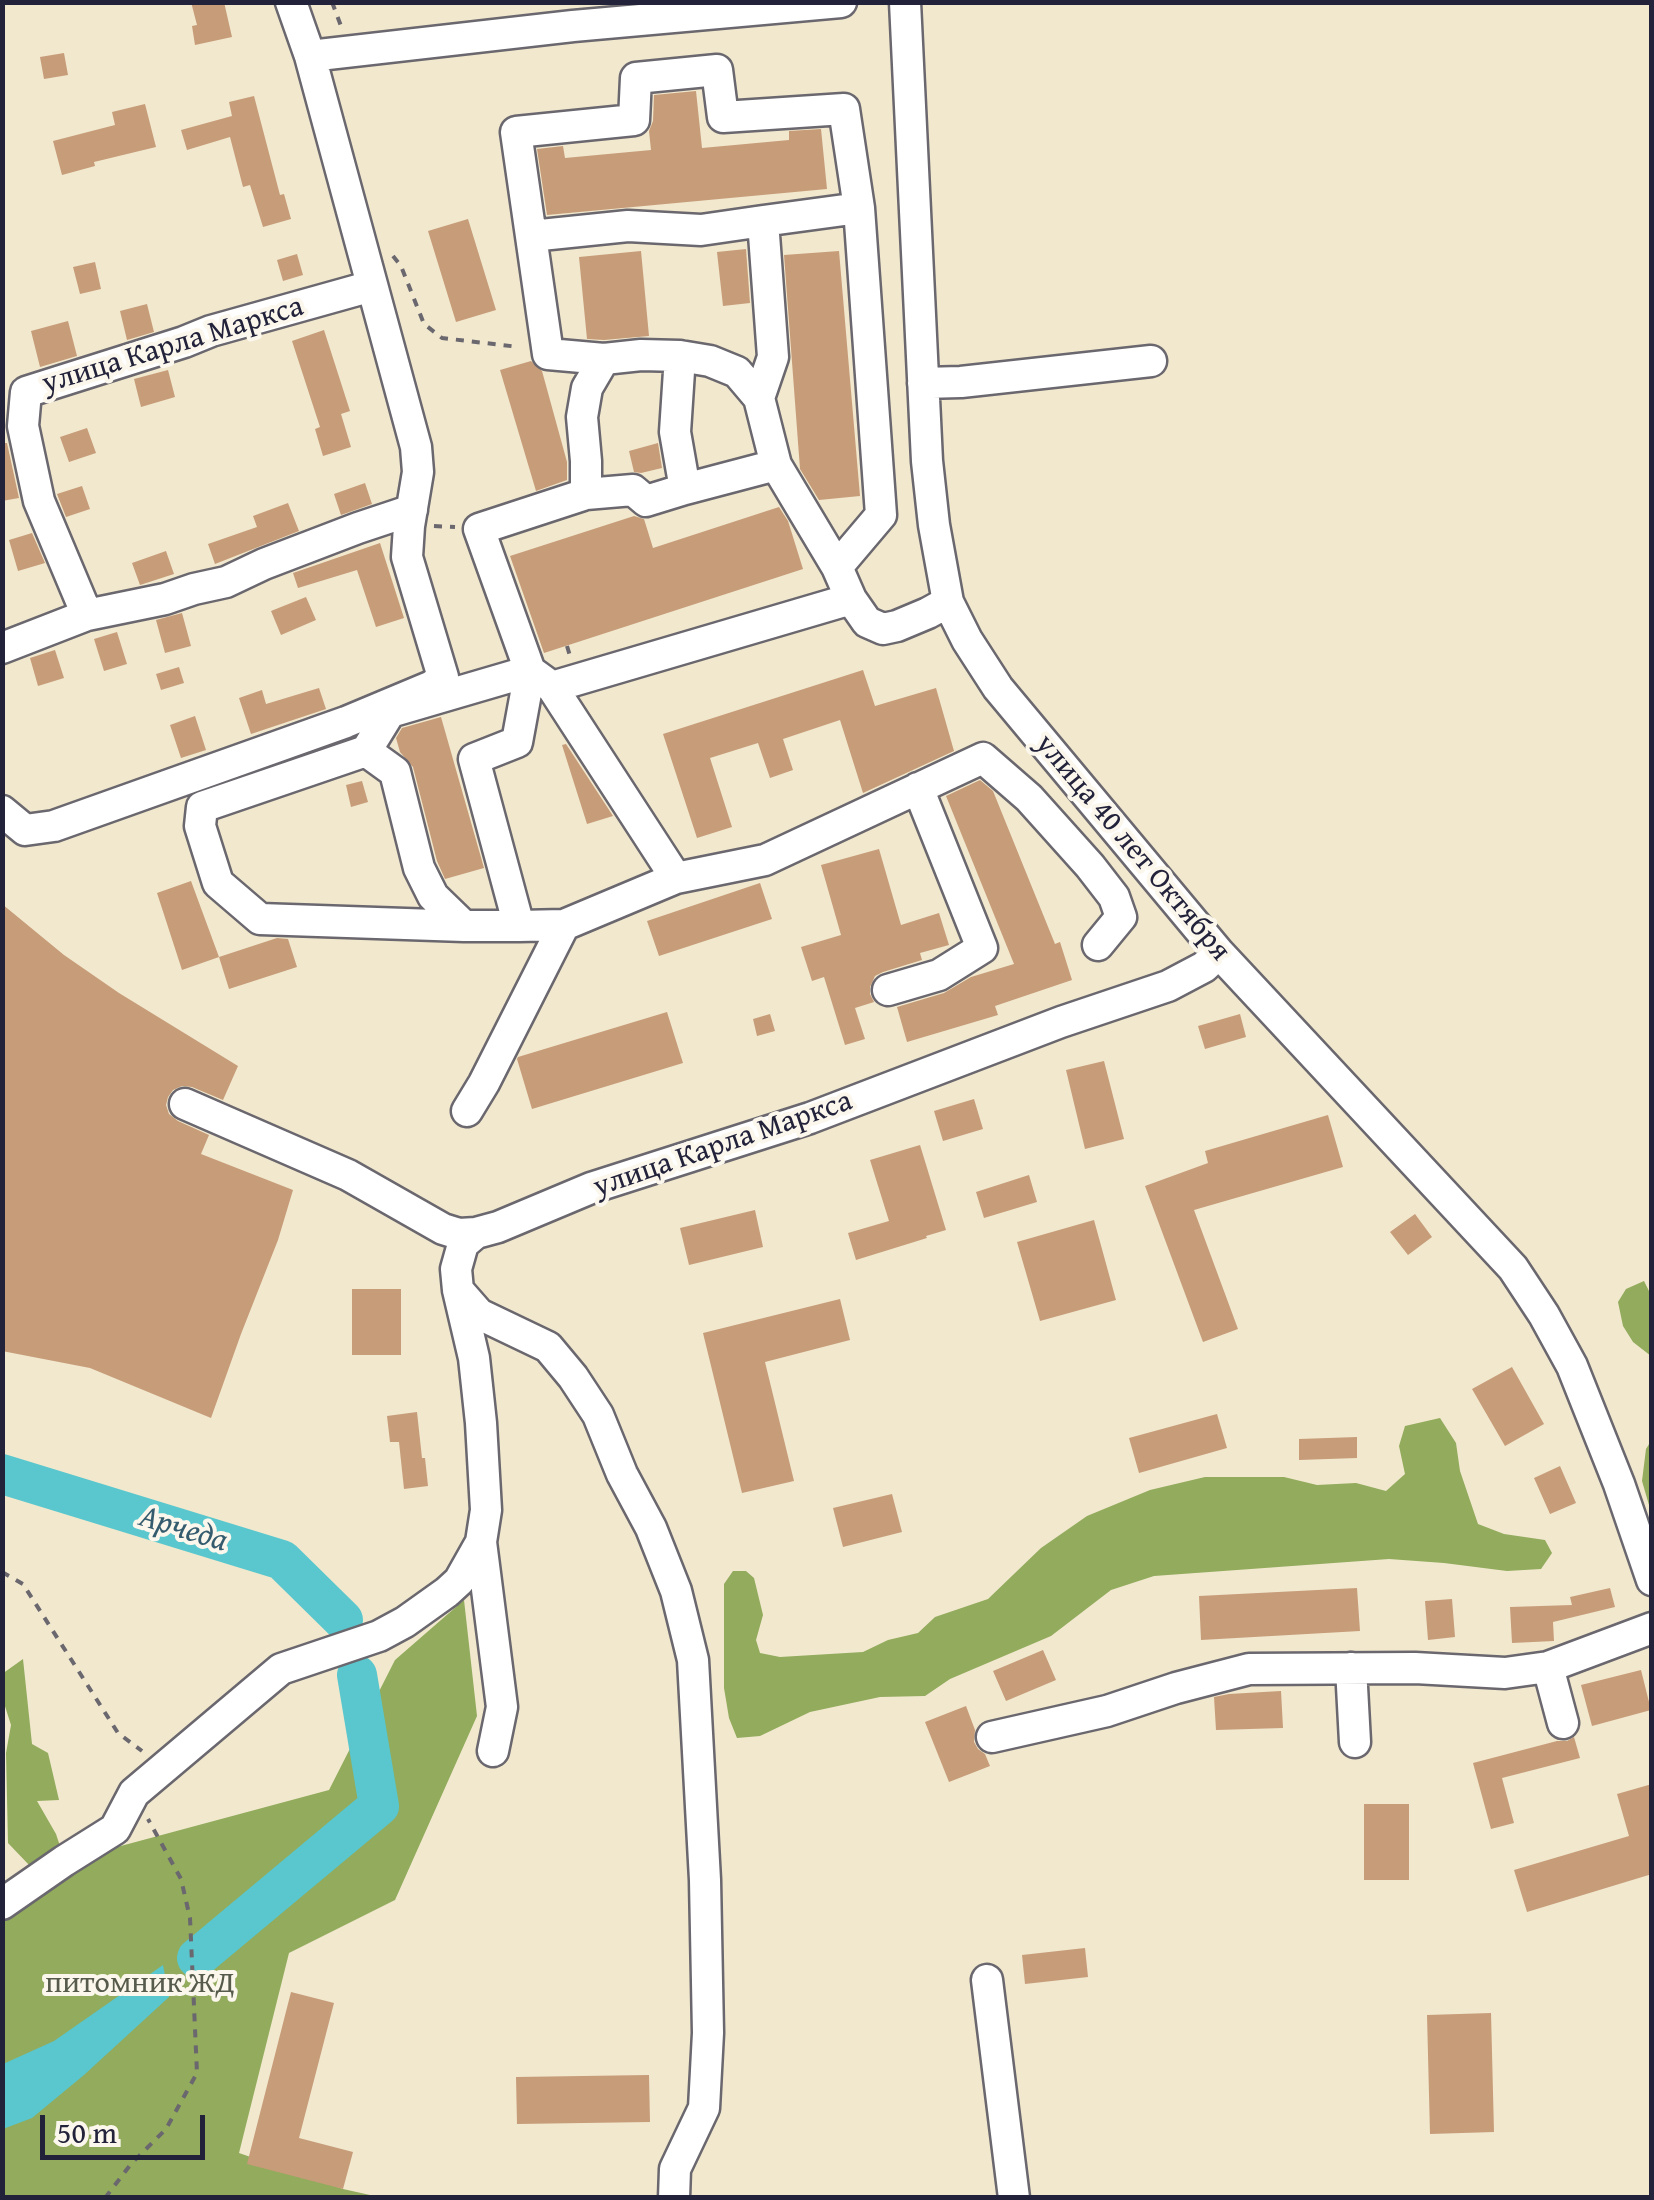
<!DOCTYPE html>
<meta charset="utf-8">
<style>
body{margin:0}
#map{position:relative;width:1654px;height:2200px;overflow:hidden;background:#f1e8ce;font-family:"Gentium Book Plus",serif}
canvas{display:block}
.frame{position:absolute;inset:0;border:5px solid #22223b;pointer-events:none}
.scale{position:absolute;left:40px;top:2115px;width:165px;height:45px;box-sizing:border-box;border:5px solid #22223b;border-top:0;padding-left:12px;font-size:30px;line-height:35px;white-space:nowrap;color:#22223b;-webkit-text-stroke:8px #fbf7ec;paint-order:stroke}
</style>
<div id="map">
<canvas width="1654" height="2200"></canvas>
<div class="frame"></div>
<div class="scale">50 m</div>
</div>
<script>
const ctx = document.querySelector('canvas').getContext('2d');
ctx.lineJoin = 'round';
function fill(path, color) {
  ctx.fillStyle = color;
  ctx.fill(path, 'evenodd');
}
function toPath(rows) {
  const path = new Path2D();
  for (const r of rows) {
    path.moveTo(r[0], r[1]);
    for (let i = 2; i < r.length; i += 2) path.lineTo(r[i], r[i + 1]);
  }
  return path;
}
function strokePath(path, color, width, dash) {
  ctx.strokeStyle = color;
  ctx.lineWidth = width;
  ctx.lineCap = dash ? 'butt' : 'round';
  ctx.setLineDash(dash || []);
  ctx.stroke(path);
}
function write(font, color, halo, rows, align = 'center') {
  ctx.font = font + ' "Gentium Book Plus",serif';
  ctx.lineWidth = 8;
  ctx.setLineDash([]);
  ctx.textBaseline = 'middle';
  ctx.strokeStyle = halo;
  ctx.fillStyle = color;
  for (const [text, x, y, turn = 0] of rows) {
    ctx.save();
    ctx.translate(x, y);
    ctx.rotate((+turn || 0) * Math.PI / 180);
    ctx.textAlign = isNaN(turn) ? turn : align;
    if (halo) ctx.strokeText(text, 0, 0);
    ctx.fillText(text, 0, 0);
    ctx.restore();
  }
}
const forest = toPath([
 [1644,1281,1651,1295,1651,1356,1633,1342,1623,1326,1618,1302,1626,1289],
 [1440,1418,1456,1443,1460,1471,1478,1524,1504,1534,1545,1540,1552,1553,1541,1569,1507,1571,1444,1563,1389,1559,1154,1576,1111,1590,1051,1636,950,1679,925,1696,880,1697,810,1712,760,1736,737,1738,729,1718,724,1688,724,1584,733,1571,746,1571,754,1578,763,1615,756,1640,760,1653,780,1657,863,1652,888,1640,918,1633,935,1617,988,1599,1041,1548,1087,1516,1150,1490,1205,1477,1284,1477,1317,1485,1356,1483,1386,1491,1405,1474,1399,1446,1405,1426],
 [1651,1441,1651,1512,1642,1481,1646,1449],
 [464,1600,477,1716,395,1900,289,1953,239,2153,343,2189,379,2197,3,2197,3,1886,30,1866,8,1843,6,1753,11,1725,3,1700,2,1674,23,1659,32,1744,48,1753,59,1800,37,1801,56,1834,65,1861,329,1790,395,1660]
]);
const water = toPath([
 [163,1965,169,1997,84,2075,32,2118,3,2129,3,2064,54,2041]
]);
const river = toPath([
 [2,1474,282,1560,343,1620],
 [197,1958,379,1806,357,1675]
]);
const building = toPath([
 [191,2,224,2,232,37,195,45,192,26,197,25],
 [64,53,68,75,44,79,40,57],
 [696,91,702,148,789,140,789,131,821,129,827,189,547,215,537,149,563,146,565,158,651,150,649,131,653,121,654,95],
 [254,96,280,195,284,194,291,219,263,227,250,185,243,187,230,137,187,150,181,130,232,116,229,102],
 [145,104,156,147,94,162,95,166,62,175,53,141,115,125,112,112],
 [468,219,496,310,456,322,428,231],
 [746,249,750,303,723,306,717,252],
 [641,251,649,336,604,340,587,339,579,257],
 [839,251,860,496,819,500,800,469,784,255],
 [297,254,303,275,283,281,277,260],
 [95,262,101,289,80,294,73,267],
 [147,304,154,332,127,340,120,311],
 [68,321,77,356,40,367,31,331],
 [324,330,350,411,341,414,351,447,323,456,315,429,320,427,292,341],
 [531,361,542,371,567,462,567,480,536,491,500,370],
 [168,370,175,397,141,407,134,379],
 [87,428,96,453,69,462,60,437],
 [2,443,7,443,19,498,2,501],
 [658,443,662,468,641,473,634,472,629,451],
 [365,483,372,504,341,515,334,494],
 [82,486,90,509,66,517,57,494],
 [288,503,299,531,215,564,208,544,257,527,253,516],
 [779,507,788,521,803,569,544,653,510,556,634,516,644,519,653,548],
 [32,533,45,563,18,571,9,540],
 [380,543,404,618,376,627,357,570,298,588,293,573],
 [166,551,174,574,140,585,132,563],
 [306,597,316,620,281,635,271,611],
 [182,613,191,646,165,653,156,620],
 [117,632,127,664,104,671,94,639],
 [55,650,64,678,38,686,30,658],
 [179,667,184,683,161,690,156,674],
 [863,670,875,706,936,688,954,751,863,793,840,720,783,739,793,770,770,778,758,743,710,758,732,827,697,838,663,734],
 [319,688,326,709,251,734,239,698,262,690,266,704],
 [195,716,206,750,181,758,170,725],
 [441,717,484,868,445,879,437,861,413,767,400,752,396,738,402,728],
 [566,744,613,816,587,824,562,745],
 [980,780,993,791,1055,944,1060,942,1072,980,995,1006,998,1015,907,1042,897,1007,944,993,971,977,1014,964,946,796],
 [362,781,368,802,351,807,346,785],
 [879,849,901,925,939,913,949,945,920,953,922,960,883,972,875,976,870,987,870,994,874,1002,855,1008,865,1039,845,1045,824,977,812,981,801,947,841,935,821,865],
 [191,881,219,957,182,970,157,893],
 [760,883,772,919,659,956,647,921],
 [2,904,64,955,119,993,238,1066,223,1100,192,1087,182,1086,173,1090,168,1097,166,1105,169,1114,178,1121,209,1135,201,1154,293,1190,278,1240,241,1334,211,1418,90,1368,2,1351],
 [277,938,288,939,297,967,229,989,219,957],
 [667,1012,683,1063,532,1109,517,1059,518,1057],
 [770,1014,775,1031,757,1036,753,1019],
 [1240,1014,1246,1037,1205,1049,1198,1026],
 [1104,1061,1124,1139,1085,1149,1066,1070],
 [974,1099,983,1129,943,1141,934,1111],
 [1328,1115,1343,1167,1194,1210,1238,1329,1203,1342,1145,1186,1208,1163,1205,1151],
 [920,1145,946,1230,926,1236,927,1238,856,1260,848,1233,889,1221,870,1160],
 [1029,1175,1037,1202,984,1218,976,1192],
 [755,1210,763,1247,689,1265,680,1228],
 [1415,1214,1432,1237,1408,1255,1390,1232],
 [1094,1220,1116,1300,1040,1321,1017,1242],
 [352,1289,401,1289,401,1355,352,1355],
 [840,1299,850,1340,765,1362,794,1481,742,1493,703,1333],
 [1512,1367,1544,1424,1505,1446,1472,1389],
 [417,1412,422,1458,425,1458,428,1486,404,1489,399,1442,390,1442,387,1416],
 [1217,1414,1227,1448,1139,1473,1129,1438],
 [1357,1437,1357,1458,1299,1460,1299,1439],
 [1560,1466,1576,1503,1550,1514,1534,1478],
 [892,1494,902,1532,843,1547,833,1508],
 [1357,1588,1360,1631,1201,1640,1199,1596],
 [1610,1588,1615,1607,1553,1622,1554,1641,1512,1643,1510,1607,1572,1605,1570,1597],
 [1452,1599,1455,1637,1428,1640,1425,1601],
 [1043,1650,1056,1680,1006,1701,993,1671],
 [1641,1670,1651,1710,1592,1726,1581,1685],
 [1281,1691,1283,1728,1216,1730,1214,1697,1229,1694],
 [966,1706,975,1730,974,1742,978,1749,985,1754,990,1766,949,1782,925,1722],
 [1574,1737,1580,1758,1502,1778,1514,1823,1491,1829,1473,1763,1557,1741,1567,1741],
 [1652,1784,1652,1874,1527,1912,1514,1870,1629,1836,1617,1794],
 [1364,1804,1409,1804,1409,1880,1364,1880],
 [1085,1948,1088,1977,1025,1984,1022,1955],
 [291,1992,334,2003,299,2138,353,2152,343,2189,247,2164],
 [1491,2013,1494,2132,1430,2134,1427,2015],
 [649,2075,650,2122,517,2124,516,2077]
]);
const path = toPath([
 [332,2,341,26],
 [393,256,401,266,424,324,442,338,519,347],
 [434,526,455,527],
 [567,646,570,656],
 [2,1572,23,1584,118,1733,142,1751],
 [105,2198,131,2164,166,2129,197,2073,190,1918,181,1879,148,1819]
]);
const minor = toPath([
 [905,2,927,461,934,525,948,602,967,640,998,688,1219,953,1513,1268,1544,1315,1572,1366,1619,1484,1652,1580],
 [310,56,573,26,841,2],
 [763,221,859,208],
 [531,236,628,226,701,230,763,221,773,357,759,398,776,465],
 [923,383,961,382,1151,361],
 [759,398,737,372,710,361,680,356,641,355,604,359,548,354,516,132,634,120,636,78,717,70,723,117,844,109,859,208,881,515,837,567,851,599,867,622,883,629,897,626,928,613,948,602],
 [685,489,776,465,837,567],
 [586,494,586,461,582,417,587,388,604,359],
 [87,615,39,501,23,426,26,392,184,342,211,331,372,286],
 [2,648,87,615,165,599,194,589,226,582,264,564,358,528,412,510],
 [552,687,851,599],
 [366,751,395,772,419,868,433,896,464,926,519,926],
 [2,811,25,830,54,826,346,722,432,686,443,677,407,557,409,526,418,472,416,447,310,56,291,2],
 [564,925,676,878],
 [464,926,260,919,218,883,200,826,202,807,366,751,390,712,530,671,552,687,676,878,765,860,983,758,1029,798,1090,866,1114,897,1121,917,1098,945],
 [888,990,939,975,982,948,918,788],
 [185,1104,348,1175,443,1229,459,1234,476,1233,498,1227,591,1188,810,1118,1061,1022,1168,986,1204,967,1219,953],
 [467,1111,484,1083,564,925,519,926,474,759,517,742,530,671,479,529,586,494,633,490,646,501,685,489,675,432,680,356],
 [476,1233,463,1244,456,1269,458,1290,474,1358,481,1423,486,1510,481,1542,502,1707,493,1751],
 [458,1290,479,1314,548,1347,573,1377,598,1415,622,1474,651,1528,676,1591,693,1660,705,1880,708,2033,704,2108,675,2169,674,2198],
 [1548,1667,1563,1723],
 [1351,1668,1355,1742],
 [992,1737,1107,1711,1176,1688,1249,1669,1415,1668,1505,1673,1548,1667,1652,1628],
 [2,1904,64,1861,115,1829,134,1793,281,1669,379,1636,405,1622,447,1592,459,1581,481,1542],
 [987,1980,1014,2198]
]);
const streetNames = [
 ["улица Карла Маркса",173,346,-17],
 ["улица 40 лет Октября",1132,848,50],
 ["улица Карла Маркса",723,1145,-19]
];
const parkNames = [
 ["питомник ЖД",140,1984]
];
const waterNames = [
 ["Арчеда",183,1530,17]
];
fill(forest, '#92ab5c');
fill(water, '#59c7cd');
strokePath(river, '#59c7cd', 40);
fill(building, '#c79c79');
strokePath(minor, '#6a676e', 35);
strokePath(path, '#6a676e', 4, [8, 8]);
strokePath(minor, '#fff', 30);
write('30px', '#22223b', '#fbf7ec', streetNames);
write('30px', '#565b4b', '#fbf7ec', parkNames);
write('italic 32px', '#355c6e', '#fbf7ec', waterNames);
</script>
